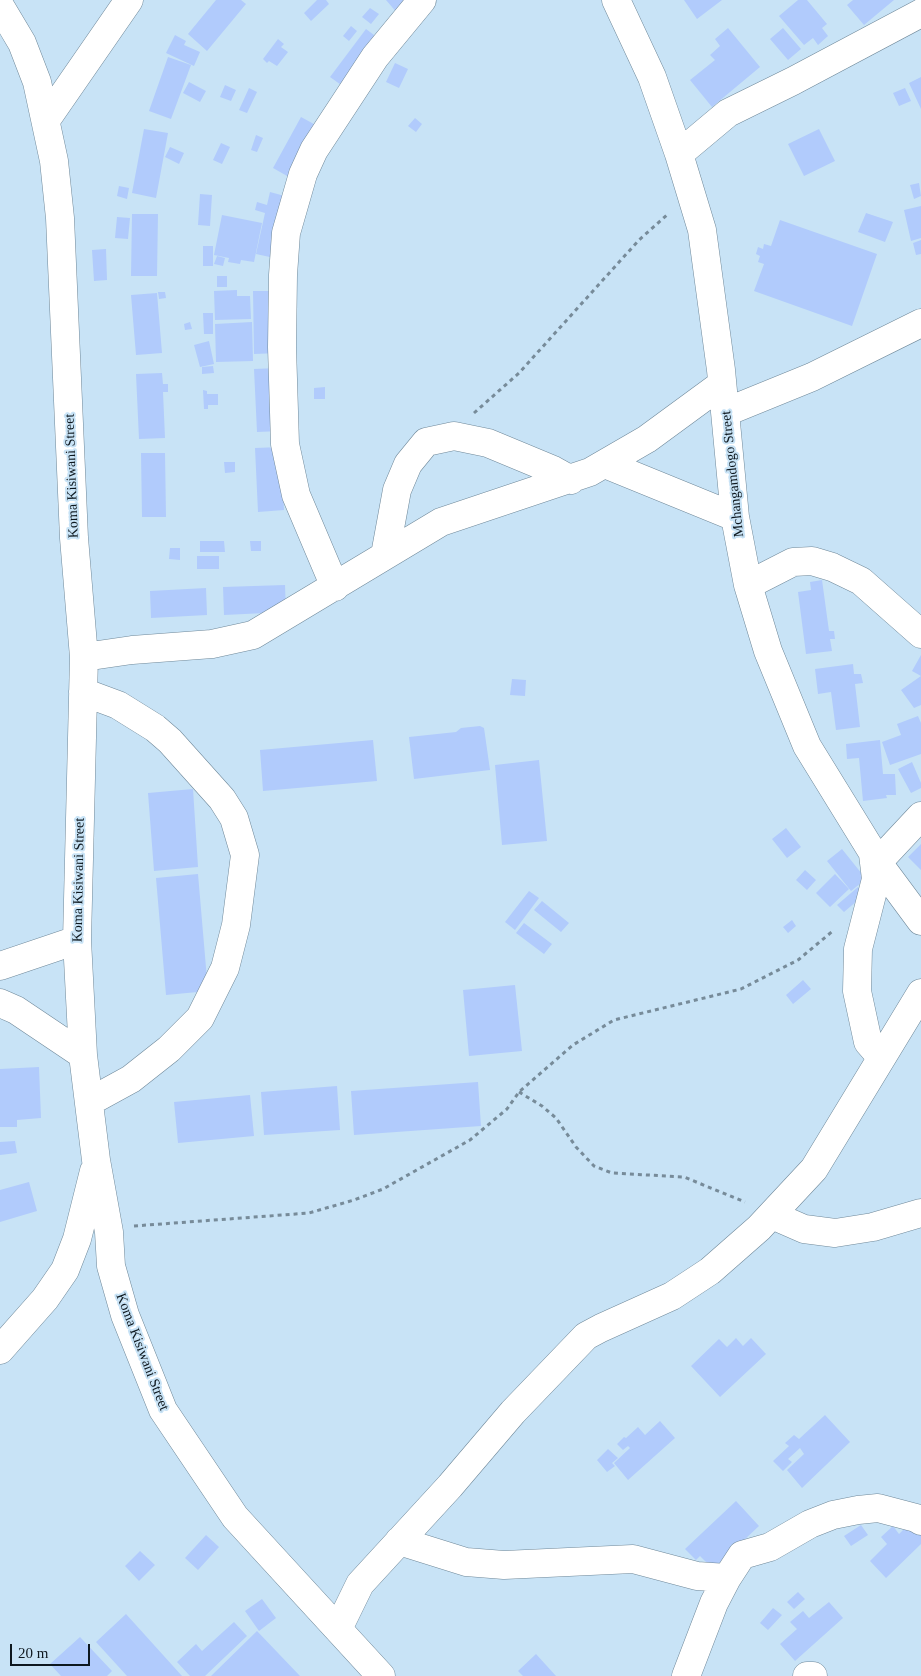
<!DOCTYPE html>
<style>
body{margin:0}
#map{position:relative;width:921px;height:1676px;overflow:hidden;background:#c8e3f6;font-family:Georgia,serif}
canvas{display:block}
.scale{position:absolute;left:10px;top:1644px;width:80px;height:22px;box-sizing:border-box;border:2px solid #0e181f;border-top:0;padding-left:6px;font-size:15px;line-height:18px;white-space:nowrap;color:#0e181f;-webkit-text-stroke:4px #c8e3f6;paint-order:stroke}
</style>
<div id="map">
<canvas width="921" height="1676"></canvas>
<div class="scale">20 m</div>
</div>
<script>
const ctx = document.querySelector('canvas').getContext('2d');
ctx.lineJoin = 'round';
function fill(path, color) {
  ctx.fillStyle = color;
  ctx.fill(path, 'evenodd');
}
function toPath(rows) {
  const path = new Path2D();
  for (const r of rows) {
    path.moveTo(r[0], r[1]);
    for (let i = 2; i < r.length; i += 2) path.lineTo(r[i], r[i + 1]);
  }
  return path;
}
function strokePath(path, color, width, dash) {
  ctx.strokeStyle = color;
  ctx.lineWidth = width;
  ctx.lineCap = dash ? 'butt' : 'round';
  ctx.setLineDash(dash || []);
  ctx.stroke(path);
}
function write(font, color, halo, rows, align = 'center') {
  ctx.font = font + ' Georgia,serif';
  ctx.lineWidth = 4;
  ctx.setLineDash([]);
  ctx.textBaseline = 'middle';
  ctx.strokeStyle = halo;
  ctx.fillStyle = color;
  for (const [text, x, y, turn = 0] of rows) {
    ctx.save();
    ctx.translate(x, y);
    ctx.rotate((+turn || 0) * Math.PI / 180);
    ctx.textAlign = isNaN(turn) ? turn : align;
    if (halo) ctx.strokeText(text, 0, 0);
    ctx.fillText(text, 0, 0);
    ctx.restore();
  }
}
const building = toPath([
 [216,0,241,0,246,4,207,51,188,34],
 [317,0,326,0,329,4,311,21,304,13],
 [386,0,418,0,404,21],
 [684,0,722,0,697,19],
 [798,0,807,0,827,24,822,28,828,36,818,45,813,38,804,45,779,16],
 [853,0,894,0,864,25,847,5],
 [370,8,379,14,371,24,362,17],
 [351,26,357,31,349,41,343,36],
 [728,28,760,67,712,107,690,80,715,60,710,55,720,46,715,39],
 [783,28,801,49,788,60,770,39],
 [366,29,386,44,351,92,330,77],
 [175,35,186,41,184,45,200,52,194,66,166,53],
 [278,39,284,44,281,47,288,52,277,66,269,61,267,63,263,59],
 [168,57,191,65,171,119,149,111],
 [395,63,408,69,399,88,386,82],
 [921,77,921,109,909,83],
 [189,82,206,91,200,102,183,93],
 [225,85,236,90,231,101,220,97],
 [249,88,257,92,247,113,239,110],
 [905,88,911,101,899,106,893,93],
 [301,117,323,129,296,181,273,168],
 [415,118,422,124,416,132,408,126],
 [144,129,168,133,156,198,132,193],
 [819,129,835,161,804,176,788,144],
 [256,135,263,138,257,152,251,150],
 [221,143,230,147,222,164,213,160],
 [170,147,184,153,179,164,165,157],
 [919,183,921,196,914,199,910,185],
 [119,186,129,188,127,199,117,196],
 [270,192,292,198,279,259,256,254,265,213,255,210,257,202,267,205],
 [200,194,212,195,210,226,198,225],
 [921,206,921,238,911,241,904,210],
 [866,213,893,222,885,242,858,232],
 [132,214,158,214,157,276,131,276],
 [222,215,262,223,254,262,241,260,240,264,228,262,229,258,214,255],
 [117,217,130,218,128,239,115,238],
 [780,220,877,254,852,326,754,291,764,264,758,262,760,256,756,254,758,247,763,249,764,244,771,246],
 [921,240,921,254,916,255,913,243],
 [203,246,213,246,213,266,203,266],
 [106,249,107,280,94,281,92,250],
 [217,256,225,258,223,266,214,264],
 [217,276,227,276,227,287,217,287],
 [237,290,237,296,250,296,251,319,215,320,214,291],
 [253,291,278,291,279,353,254,354],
 [158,292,165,292,166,298,159,299],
 [157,293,162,353,136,355,131,295],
 [203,313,213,313,213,334,204,334],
 [190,322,192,329,185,330,184,324],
 [252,322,253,361,216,362,215,324],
 [209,341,214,364,200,367,194,345],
 [213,366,214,373,202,374,202,367],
 [278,368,281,431,257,432,254,369],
 [162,373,163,384,168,384,168,392,163,392,165,438,139,439,136,374],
 [325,387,325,399,314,399,314,388],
 [203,390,207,391,207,394,218,394,218,405,208,405,208,409,204,409],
 [281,447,284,510,258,512,255,448],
 [141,453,165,453,166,517,142,517],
 [224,462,235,462,235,472,225,473],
 [200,541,224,541,225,552,200,552],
 [250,541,261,541,261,551,251,551],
 [170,548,180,548,180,560,169,559],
 [197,556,219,556,219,569,197,569],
 [822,580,829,631,834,631,835,639,830,639,832,651,806,654,798,592,811,590,810,582],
 [285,585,286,612,224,615,223,587],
 [206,588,207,615,151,618,150,591],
 [921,655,921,676,912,671],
 [853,664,854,674,861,674,863,683,855,684,860,727,836,730,831,692,818,694,815,669],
 [921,676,921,705,914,708,901,690],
 [512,679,526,680,525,696,510,695],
 [918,716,921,723,921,754,890,765,882,742,901,735,897,724],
 [480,726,484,728,490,770,414,779,409,737,456,732,461,728],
 [373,740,377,781,263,791,260,750],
 [880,740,883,774,895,774,896,795,886,795,887,798,863,801,859,758,847,759,846,744],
 [539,760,547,841,502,845,495,765],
 [912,762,921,783,921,788,911,793,898,769],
 [193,789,198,867,154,871,148,793],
 [786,828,801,847,787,858,772,839],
 [921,844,921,870,908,857],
 [842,849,866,879,851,891,827,861],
 [805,870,816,880,807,890,796,880],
 [198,874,208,991,166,995,156,878],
 [835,874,849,889,830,907,816,893],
 [858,887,864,895,844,912,837,905],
 [529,891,539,898,515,930,505,922],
 [542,901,569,923,561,932,534,910],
 [792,920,796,926,788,933,783,927],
 [524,923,552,944,544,954,516,933],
 [803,980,811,989,793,1004,786,995],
 [515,985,522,1051,469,1056,463,990],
 [39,1067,41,1118,17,1120,17,1127,0,1127,0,1069],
 [478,1082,481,1126,354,1135,351,1091],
 [337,1086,340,1130,264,1135,261,1092],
 [250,1095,254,1136,178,1143,174,1102],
 [15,1141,17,1153,0,1155,0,1142],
 [29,1182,37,1211,0,1222,0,1190],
 [736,1338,743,1346,751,1338,766,1354,720,1397,691,1366,719,1339,727,1347],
 [825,1415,850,1442,802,1488,787,1470,804,1454,800,1448,788,1459,792,1462,783,1471,773,1461,789,1446,785,1443,794,1435,799,1439],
 [660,1421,675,1438,628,1480,614,1463,630,1448,628,1446,623,1450,617,1444,624,1437,626,1438,638,1427,645,1435],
 [608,1449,618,1458,612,1463,615,1466,607,1472,597,1460],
 [736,1501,759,1526,713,1569,700,1556,696,1560,685,1549],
 [913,1520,921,1528,921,1544,886,1578,870,1561,887,1544,881,1537,893,1526,899,1534],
 [861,1525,868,1535,851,1546,844,1536],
 [206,1535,219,1547,198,1570,185,1558],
 [140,1551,155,1565,139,1581,125,1566],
 [798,1592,805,1599,794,1609,787,1602],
 [262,1599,276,1618,259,1631,245,1611],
 [829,1602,843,1618,795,1661,780,1644,797,1629,790,1622,803,1611,809,1618],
 [773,1608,782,1615,768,1630,760,1623],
 [126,1614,182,1676,127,1676,96,1642],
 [234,1622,247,1636,205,1676,190,1676,177,1662,196,1644,202,1651],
 [257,1631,300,1676,211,1676],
 [80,1637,112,1671,107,1676,61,1676,50,1664],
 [536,1654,556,1676,523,1676,518,1671]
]);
const path = toPath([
 [474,413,519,373,639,240,668,214],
 [519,1092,542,1106,556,1118,576,1147,594,1166,612,1173,684,1177,745,1202],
 [134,1226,309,1213,354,1200,383,1189,470,1140,507,1109,519,1092,573,1045,614,1020,741,989,798,960,834,930]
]);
const minor = toPath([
 [616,0,652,77,679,154,702,230,721,370,735,517,748,585,768,651,807,746,884,871,921,921],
 [0,6,22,43,37,82,54,161,60,218,74,538,84,657,77,940,83,1055,96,1160,109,1232,111,1266,125,1315,163,1410,235,1517,381,1676],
 [46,120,129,0],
 [679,154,728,113,793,81,921,13],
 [726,412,812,377,921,323],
 [605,464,735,517],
 [385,555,397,490,408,464,426,442,454,436,488,443,553,470,571,480],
 [748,585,793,562,812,561,832,567,861,581,921,634],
 [335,587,296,495,285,444,282,347,283,275,286,233,303,174,314,150,375,57,422,0],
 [84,657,132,650,212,644,253,635,441,522,590,472,647,439,722,384],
 [83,692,118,705,155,728,170,741,222,799,234,818,245,855,236,925,225,968,200,1018,169,1049,131,1079,89,1102],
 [873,854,876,879,858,949,857,991,868,1042,881,1057],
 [878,862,921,816],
 [0,966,77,940],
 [0,1003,16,1010,83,1055],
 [772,1215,804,1229,835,1233,873,1227,921,1213],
 [0,1350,45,1299,65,1270,77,1239,94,1171],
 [399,1541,466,1562,504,1565,633,1559,697,1576,727,1578,742,1555,770,1547,810,1524,833,1515,858,1510,878,1508,916,1518,921,1521],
 [338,1629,360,1584,450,1486,513,1412,586,1336,601,1328,672,1296,710,1271,759,1228,814,1169,921,993],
 [686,1676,714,1603,727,1578],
 [807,1676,813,1676]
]);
const streetNames = [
 ["Mchangamdogo Street",733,474,-96],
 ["Koma Kisiwani Street",72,476,-92],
 ["Koma Kisiwani Street",79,880,-89],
 ["Koma Kisiwani Street",142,1352,69]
];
fill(building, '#b1cbfc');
strokePath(minor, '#6f8899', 29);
strokePath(path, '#778b99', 3, [4, 4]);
strokePath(minor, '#fff', 28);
write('14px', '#0e181f', '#c8e3f6', streetNames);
</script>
